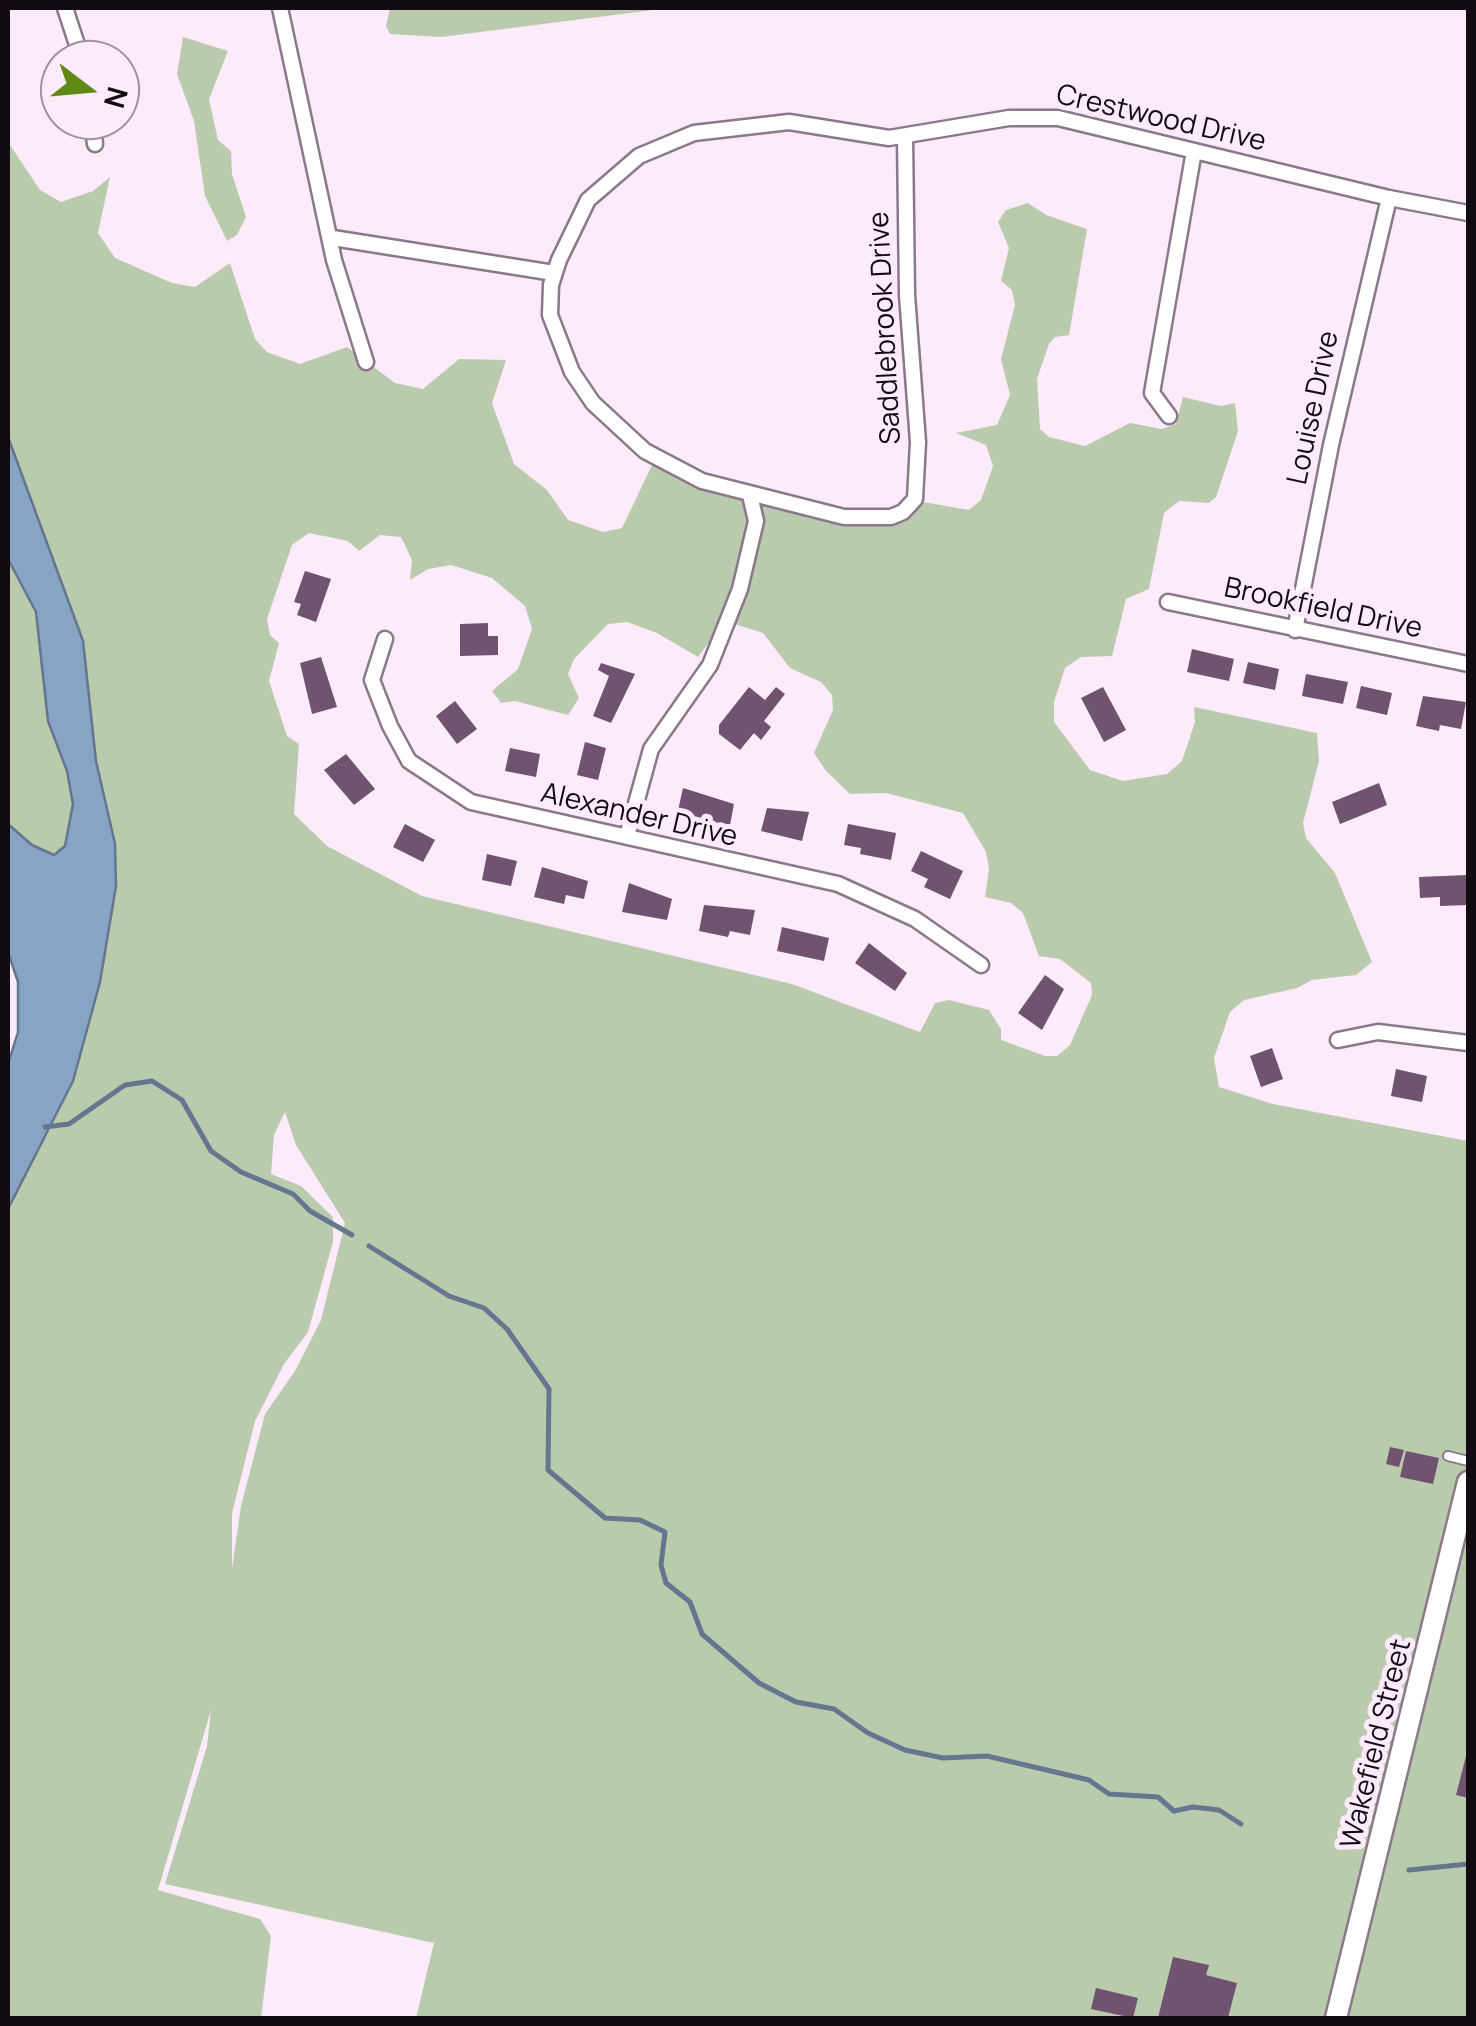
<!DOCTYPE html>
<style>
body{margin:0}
#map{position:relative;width:1476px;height:2026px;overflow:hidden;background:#fdebfc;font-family:Manrope,sans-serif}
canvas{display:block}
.frame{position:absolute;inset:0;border:10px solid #120b12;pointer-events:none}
.north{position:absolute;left:40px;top:40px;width:100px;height:100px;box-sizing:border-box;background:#fdebfc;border:2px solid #9f919e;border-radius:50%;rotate:106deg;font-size:28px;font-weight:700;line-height:40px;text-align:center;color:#120b12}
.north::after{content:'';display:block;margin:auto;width:35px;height:45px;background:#608915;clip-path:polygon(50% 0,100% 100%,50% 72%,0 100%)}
</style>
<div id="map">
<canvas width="1476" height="2026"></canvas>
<div class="frame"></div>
<div class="north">N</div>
</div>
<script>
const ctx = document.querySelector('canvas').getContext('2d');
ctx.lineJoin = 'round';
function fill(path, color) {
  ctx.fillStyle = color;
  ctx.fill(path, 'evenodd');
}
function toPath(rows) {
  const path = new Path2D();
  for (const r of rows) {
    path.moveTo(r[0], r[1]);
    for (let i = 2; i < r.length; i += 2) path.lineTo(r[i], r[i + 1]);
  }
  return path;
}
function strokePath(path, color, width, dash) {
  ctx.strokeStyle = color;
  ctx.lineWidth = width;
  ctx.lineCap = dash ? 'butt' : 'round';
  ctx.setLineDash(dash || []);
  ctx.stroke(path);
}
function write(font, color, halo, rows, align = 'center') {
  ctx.font = font + ' Manrope,sans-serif';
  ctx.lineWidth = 10;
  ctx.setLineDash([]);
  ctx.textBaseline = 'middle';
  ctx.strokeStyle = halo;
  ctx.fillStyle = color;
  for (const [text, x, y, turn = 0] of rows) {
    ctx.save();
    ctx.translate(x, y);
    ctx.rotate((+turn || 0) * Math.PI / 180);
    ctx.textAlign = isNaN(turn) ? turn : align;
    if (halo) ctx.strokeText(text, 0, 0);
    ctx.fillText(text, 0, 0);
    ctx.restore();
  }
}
const green = toPath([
 [390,8,669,8,441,37,390,34,386,26],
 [183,37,228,51,209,99,218,140,231,151,232,174,246,217,237,235,227,241,205,196,194,121,177,74],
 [8,142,40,190,61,202,93,191,110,177,98,233,115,258,172,283,195,287,230,263,255,339,267,352,300,364,347,347,395,383,423,389,459,359,506,360,492,403,514,464,547,490,568,520,603,532,622,528,654,461,811,511,889,518,917,501,969,510,981,500,993,466,986,445,956,433,997,425,1010,395,1001,359,1015,305,1012,290,1001,281,1009,248,998,222,1006,210,1028,203,1046,215,1087,229,1069,335,1055,337,1049,344,1037,379,1040,429,1049,437,1085,446,1130,423,1162,429,1176,424,1183,397,1221,406,1235,403,1238,431,1216,497,1209,503,1179,501,1164,513,1149,589,1126,599,1112,656,1081,657,1065,668,1054,702,1054,722,1090,770,1123,781,1167,774,1182,761,1195,722,1194,707,1317,733,1319,761,1303,823,1306,838,1335,873,1372,962,1356,975,1312,980,1297,988,1244,1000,1230,1012,1214,1058,1219,1087,1273,1104,1468,1141,1468,2018,416,2018,434,1943,165,1884,207,1746,211,1710,158,1890,260,1919,271,1936,261,2018,8,2018,8,1209,73,1081,115,844,96,761,83,641,8,437],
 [309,533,348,541,359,551,380,535,401,537,412,560,410,580,428,569,451,565,492,578,525,606,532,629,518,669,492,691,501,703,515,701,568,715,579,698,568,674,574,659,608,624,627,622,657,633,698,657,725,621,763,633,790,668,821,682,832,695,833,710,814,753,826,771,850,794,886,793,963,813,986,852,989,869,985,897,1011,903,1023,913,1039,956,1060,959,1091,983,1092,995,1070,1045,1057,1056,1045,1056,1001,1040,1001,1029,989,1010,949,1000,935,1003,920,1032,792,984,422,896,327,846,294,814,299,744,287,736,269,681,279,643,270,635,267,619,292,545],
 [285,1112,296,1145,345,1223,321,1320,295,1371,265,1414,241,1506,232,1569,232,1513,255,1421,284,1364,308,1332,333,1242,333,1217,301,1186,271,1174,274,1135],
 [8,559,36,612,48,721,67,771,73,804,65,847,54,855,32,845,8,824]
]);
const water = toPath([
 [8,437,83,641,96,761,115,844,116,886,100,982,73,1081,8,1209,8,1064,18,1032,18,982,8,952,8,824,32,845,54,855,65,846,73,804,67,771,48,721,36,612,8,559,8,437]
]);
const stream = toPath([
 [45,1127,69,1124,125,1085,152,1081,182,1100,211,1151,241,1172,293,1194,310,1211,352,1235],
 [369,1246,449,1296,484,1308,507,1329,549,1389,548,1470,605,1518,640,1520,665,1532,661,1565,666,1583,690,1602,702,1634,759,1683,796,1702,834,1709,868,1733,905,1750,943,1758,987,1756,1089,1780,1109,1794,1158,1797,1174,1811,1193,1807,1219,1810,1241,1824],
 [1409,1870,1468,1864]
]);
const building = toPath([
 [305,571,331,579,316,622,297,615,301,604,294,602],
 [488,623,488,636,498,636,498,655,460,656,460,624],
 [1192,649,1234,659,1229,681,1187,672],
 [321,657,337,707,312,714,300,663],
 [1248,662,1279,669,1275,690,1243,683],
 [601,663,635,674,611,723,593,716,609,676,598,670],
 [1306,674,1348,682,1343,704,1302,696],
 [1361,686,1392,693,1387,715,1356,708],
 [749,687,765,700,776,687,785,694,764,721,771,727,761,740,754,733,740,750,719,734,719,725],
 [1103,687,1126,730,1104,742,1081,698],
 [1423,696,1466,702,1461,729,1440,725,1439,731,1416,726],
 [455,701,477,729,457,744,436,716],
 [585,742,606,748,598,780,577,775],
 [510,748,540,754,536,777,505,771],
 [346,754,375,789,354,805,324,770],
 [1379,783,1387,805,1340,824,1332,802],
 [683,788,734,804,730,825,677,815],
 [767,808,809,812,802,841,761,831],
 [405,824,435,840,423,862,393,847],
 [848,824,896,833,891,860,860,854,861,848,844,845],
 [921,851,963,871,950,899,924,887,928,879,911,871],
 [487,854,517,861,511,886,482,880],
 [542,867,588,881,584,899,566,895,564,904,534,897],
 [1467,875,1468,905,1440,906,1440,897,1420,898,1419,877],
 [629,883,672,899,667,920,622,912],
 [704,905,755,910,750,935,730,931,728,937,699,931],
 [782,927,829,938,824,961,777,951],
 [869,943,907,973,895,991,855,963],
 [1045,975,1064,989,1042,1030,1018,1013],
 [1272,1048,1283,1079,1261,1087,1250,1056],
 [1396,1069,1427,1076,1422,1102,1391,1096],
 [1390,1447,1404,1450,1399,1467,1386,1464],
 [1406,1451,1439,1458,1433,1484,1400,1477],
 [1467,1752,1468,1752,1468,1798,1456,1795],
 [1173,1957,1209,1965,1206,1975,1237,1983,1228,2018,1158,2018],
 [1096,1988,1138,1998,1133,2018,1091,2009]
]);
const lane = toPath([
 [1448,1456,1468,1461]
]);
const street = toPath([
 [65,8,82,60],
 [280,8,334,260,366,362],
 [92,120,95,144],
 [905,137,907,295,918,442,915,499,903,512,891,517,844,517,702,481,645,451,593,403,572,372,550,315,551,285,559,260,588,200,639,156,694,133,789,122,889,138,1009,118,1058,118,1389,198,1468,213],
 [333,238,554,273],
 [1169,416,1152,393,1194,151],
 [1168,602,1468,664],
 [1295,630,1331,445,1389,198],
 [385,639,372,680,390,726,409,761,471,802,838,884,915,919,981,965],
 [627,836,651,749,710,665,740,589,756,521,750,495],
 [1338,1040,1378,1032,1468,1043]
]);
const secondary = toPath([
 [1336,2018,1468,1482]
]);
const streetNames = [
 ["Crestwood Drive",1161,119,13],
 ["Saddlebrook Drive",886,328,-93],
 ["Louise Drive",1314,408,-78],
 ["Brookfield Drive",1323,609,12],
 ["Alexander Drive",639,816,13],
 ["Wakefield Street",1377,1744,-76]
];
fill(green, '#bacaac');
fill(water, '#88a4c5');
strokePath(water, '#65768f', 2.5);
strokePath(stream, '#65768f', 5);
fill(building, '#70536f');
strokePath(lane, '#8c788b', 12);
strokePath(street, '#8c788b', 19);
strokePath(secondary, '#8c788b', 25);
strokePath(lane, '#fff', 8);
strokePath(street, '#fff', 14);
strokePath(secondary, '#fff', 20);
write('28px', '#120b12', '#fdebfc', streetNames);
</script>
